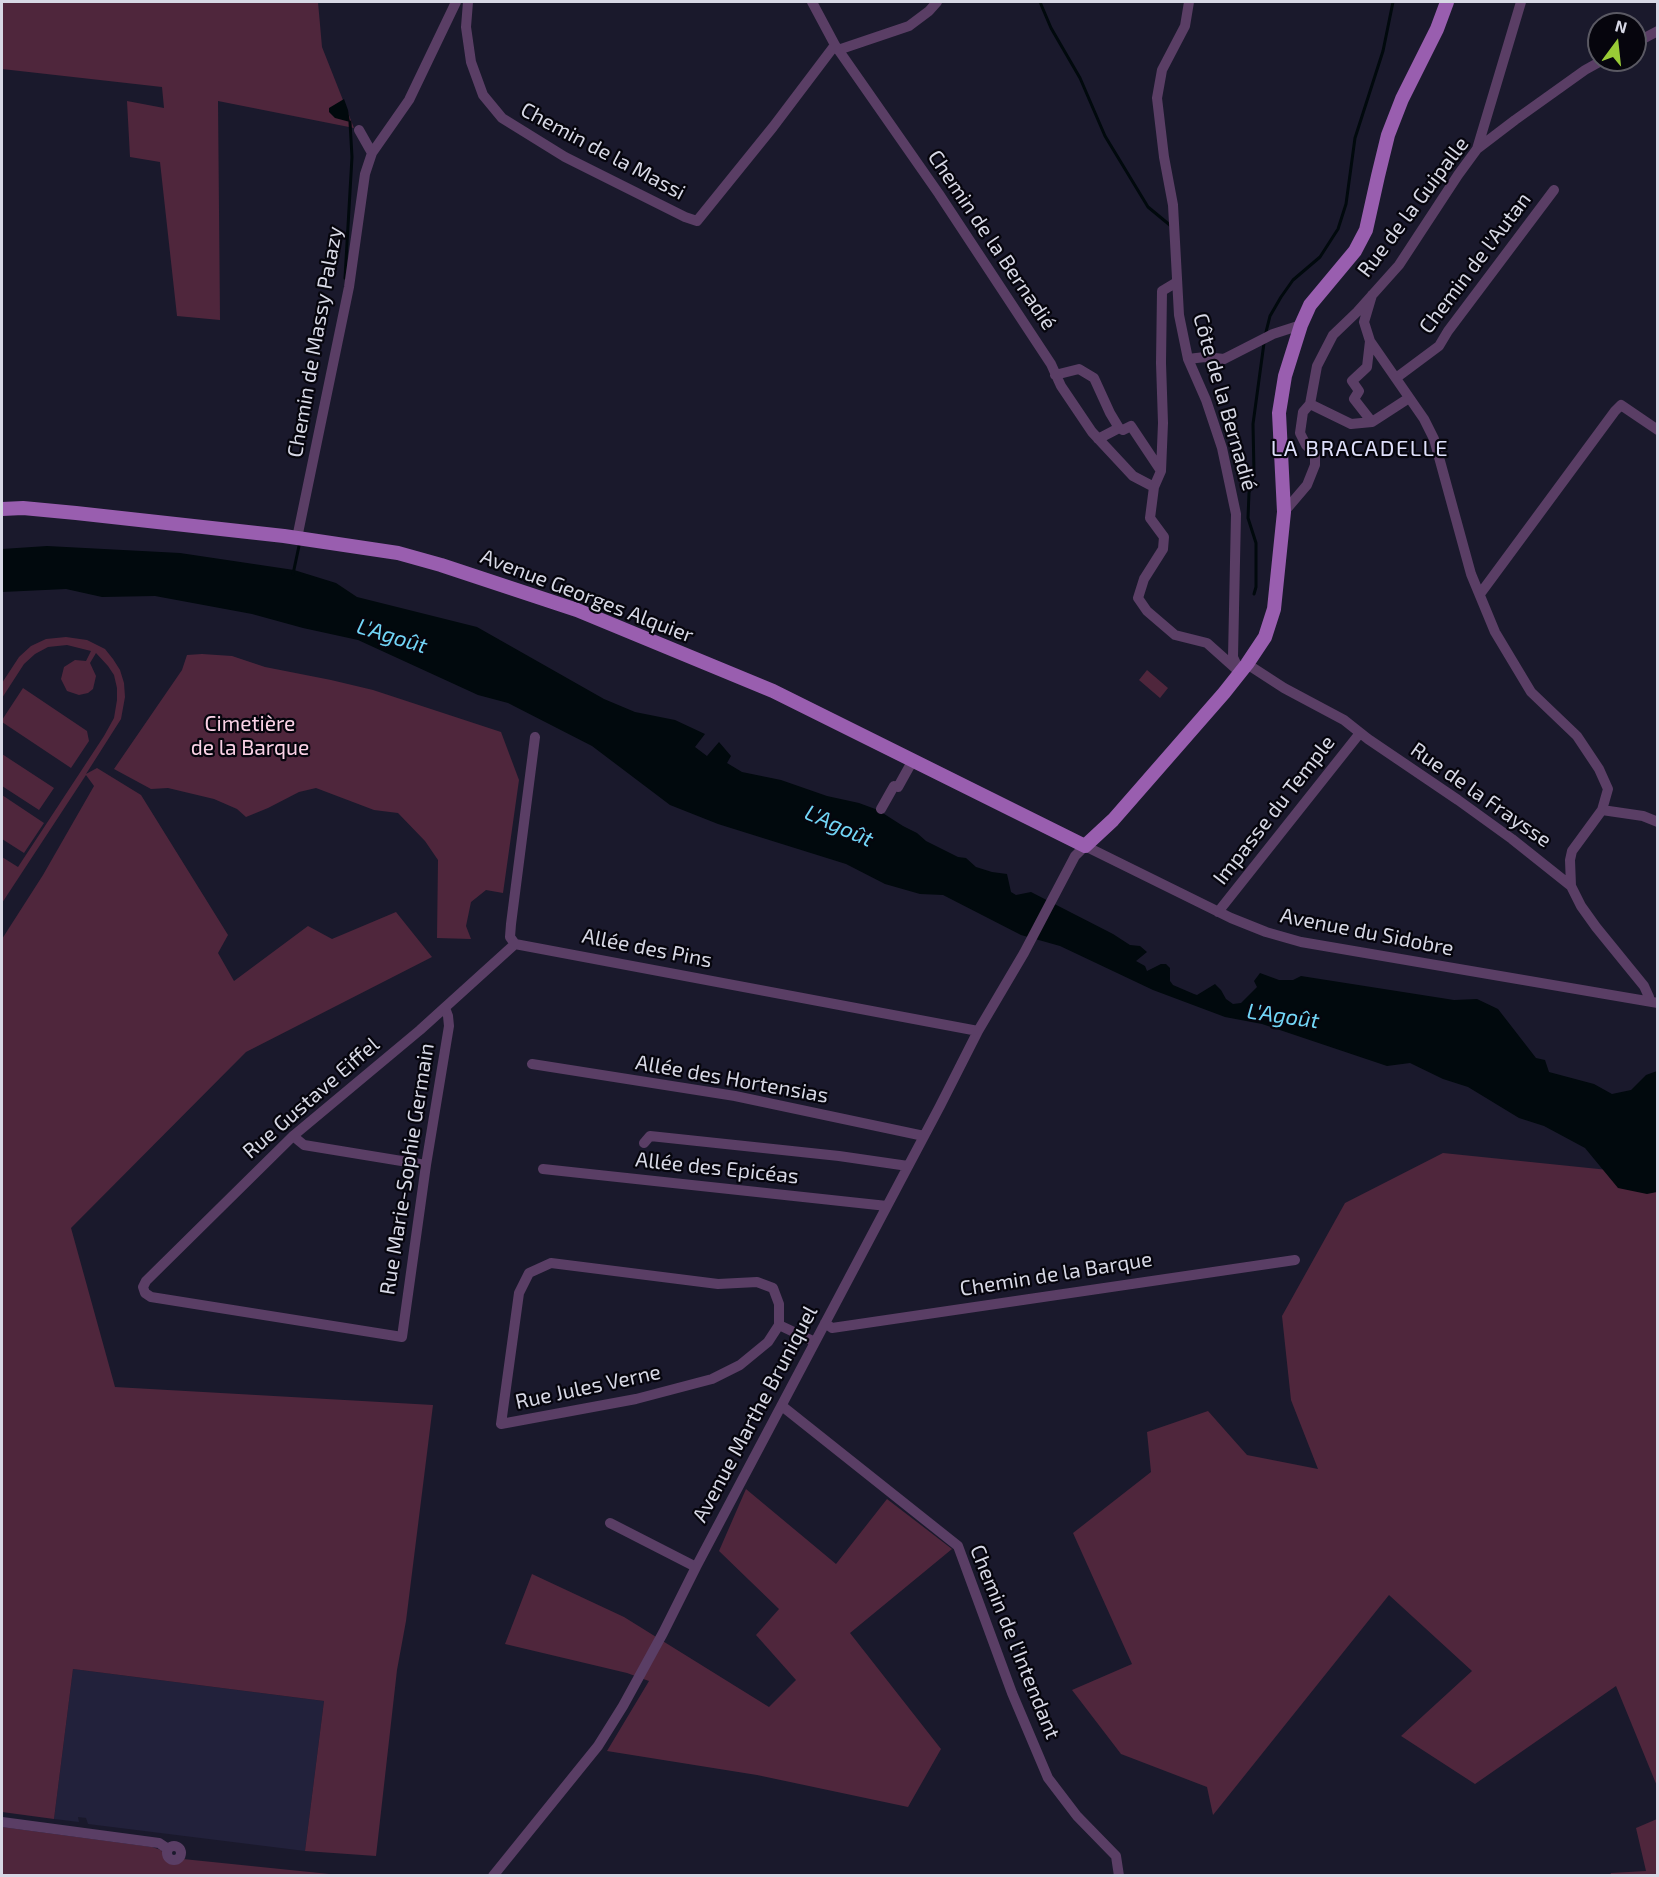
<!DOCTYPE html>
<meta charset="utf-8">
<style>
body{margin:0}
#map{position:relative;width:1659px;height:1877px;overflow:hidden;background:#1a192c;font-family:"Exo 2",sans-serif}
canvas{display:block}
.frame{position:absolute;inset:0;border:3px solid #d7d8e5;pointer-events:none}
.north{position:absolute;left:1587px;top:12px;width:60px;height:60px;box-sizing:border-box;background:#06050d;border:2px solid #5a5963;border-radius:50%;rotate:15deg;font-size:16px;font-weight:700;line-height:24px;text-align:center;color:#d7d8e5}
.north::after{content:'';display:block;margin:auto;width:21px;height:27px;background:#99cb36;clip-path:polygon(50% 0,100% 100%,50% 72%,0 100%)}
</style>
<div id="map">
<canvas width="1659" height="1877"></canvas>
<div class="frame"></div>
<div class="north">N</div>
</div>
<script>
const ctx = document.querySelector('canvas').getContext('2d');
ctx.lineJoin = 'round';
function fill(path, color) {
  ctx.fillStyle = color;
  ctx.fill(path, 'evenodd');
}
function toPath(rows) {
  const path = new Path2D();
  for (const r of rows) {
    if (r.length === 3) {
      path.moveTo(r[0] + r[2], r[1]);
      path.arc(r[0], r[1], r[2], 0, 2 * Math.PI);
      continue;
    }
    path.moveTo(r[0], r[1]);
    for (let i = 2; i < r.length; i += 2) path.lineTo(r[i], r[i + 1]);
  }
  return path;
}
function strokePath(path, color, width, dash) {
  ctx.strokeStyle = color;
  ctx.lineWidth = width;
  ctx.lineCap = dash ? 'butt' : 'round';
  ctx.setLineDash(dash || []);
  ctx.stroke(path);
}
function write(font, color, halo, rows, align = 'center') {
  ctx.font = font + ' "Exo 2",sans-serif';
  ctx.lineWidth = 4.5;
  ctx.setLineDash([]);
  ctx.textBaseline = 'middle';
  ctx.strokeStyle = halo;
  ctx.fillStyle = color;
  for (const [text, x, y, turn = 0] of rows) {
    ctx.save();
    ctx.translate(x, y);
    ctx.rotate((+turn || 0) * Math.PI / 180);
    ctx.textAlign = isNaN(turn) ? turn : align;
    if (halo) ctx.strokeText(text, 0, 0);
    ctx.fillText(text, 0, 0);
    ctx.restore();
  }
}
const built = toPath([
 [73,1669,324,1701,305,1851,88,1824,86,1818,78,1817,79,1822,54,1819]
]);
const green = toPath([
 [2,2,318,2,322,47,354,128,218,101,220,320,177,316,160,162,130,157,127,101,164,108,162,87,2,69],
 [66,637,87,640,105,649,113,659,120,670,124,683,125,697,121,719,86,774,97,768,141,795,228,935,218,953,234,981,308,926,332,939,396,912,432,957,246,1052,71,1228,115,1387,433,1405,406,1621,397,1670,376,1856,305,1851,324,1701,73,1669,54,1819,2,1812,2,939,43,875,94,786,86,775,2,903,2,857,18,867,104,736,114,718,117,700,117,688,114,675,108,666,96,653,90,663,96,676,93,689,88,693,79,695,67,691,61,679,64,667,75,660,86,661,91,651,67,645,48,647,35,654,24,664,2,698,2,683,19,657,31,646,46,639],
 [202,654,232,656,265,667,331,680,373,690,501,732,519,780,503,893,486,890,471,902,466,926,471,939,437,938,438,860,425,841,398,813,374,810,316,788,299,792,268,808,246,817,237,809,214,799,168,788,151,789,114,769,182,670,187,655],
 [1147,670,1168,688,1160,698,1139,680],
 [23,688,87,731,89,741,71,768,2,722,2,720],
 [2,754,54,788,39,810,2,786],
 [2,795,44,823,24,853,2,839],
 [1443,1153,1657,1175,1657,1786,1616,1686,1475,1784,1401,1736,1472,1671,1389,1595,1213,1815,1207,1787,1121,1754,1072,1690,1132,1664,1073,1533,1151,1472,1147,1432,1208,1411,1247,1455,1318,1469,1291,1400,1282,1316,1345,1203],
 [746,1489,836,1564,887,1499,952,1549,850,1633,941,1749,908,1807,757,1775,607,1751,649,1681,627,1673,505,1644,532,1574,624,1617,769,1707,796,1680,756,1635,779,1609,719,1551],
 [1657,1819,1657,1875,1610,1875,1611,1873,1646,1871,1636,1828],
 [2,1827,152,1847,161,1850,168,1861,172,1863,180,1862,183,1859,339,1875,2,1876]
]);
const water = toPath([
 [344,99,348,110,350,122,335,118,329,112,329,108],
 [47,546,180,553,294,570,336,583,357,597,477,627,604,699,635,712,675,720,705,734,695,747,707,756,719,742,731,756,727,763,742,772,781,780,827,796,859,803,878,810,903,826,917,833,926,841,958,857,966,858,976,867,992,872,1007,874,1011,892,1016,895,1031,892,1113,934,1130,945,1140,946,1147,952,1136,961,1145,966,1147,971,1161,964,1166,964,1170,968,1170,981,1173,985,1194,994,1197,995,1215,984,1221,990,1226,999,1233,1004,1241,1003,1257,987,1254,981,1260,973,1279,980,1293,980,1301,976,1454,1000,1477,999,1498,1009,1536,1058,1545,1060,1549,1072,1594,1084,1612,1094,1631,1090,1646,1075,1657,1071,1657,1192,1647,1194,1618,1188,1585,1148,1544,1126,1519,1118,1468,1087,1443,1079,1410,1063,1387,1066,1262,1024,1225,1017,1153,990,1060,946,1021,935,943,895,920,894,885,884,846,864,718,824,670,805,592,746,508,703,478,695,358,640,303,628,252,614,155,596,102,597,66,589,2,592,2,549]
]);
const stream = toPath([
 [1040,2,1051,28,1080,78,1105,136,1148,207,1171,226],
 [345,278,352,157,350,122],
 [1265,336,1270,316,1281,297,1293,280,1320,257,1338,229,1346,204,1355,138,1383,51,1393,2],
 [293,574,299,546],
 [1254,594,1256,587,1256,543,1248,518,1249,493,1254,473,1253,424,1264,343]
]);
const minor = toPath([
 [468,2,466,27,471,62,483,95,502,118,565,157,685,217,697,221,773,127,835,45],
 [812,2,835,45,939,194,1051,364,1061,386,1092,432,1133,476,1154,487],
 [1189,2,1185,26,1162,70,1157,98,1164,157,1173,205,1179,315,1188,359,1206,400,1222,448,1236,514,1233,657,1240,672],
 [1635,43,1658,31],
 [838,50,909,26,929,11,937,2],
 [359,130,372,153],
 [1477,149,1521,2],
 [1177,282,1162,291,1161,363,1163,423,1161,471,1154,487,1150,518,1164,537,1163,549,1144,579,1138,598,1147,611,1175,635,1207,643,1235,668],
 [1372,295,1364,322,1370,341,1424,419,1434,439,1471,574,1495,632,1531,692,1577,736,1599,769,1608,789,1602,810,1572,851,1570,860,1571,886],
 [1370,341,1367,367,1352,381,1359,391,1354,399,1372,422],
 [1188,359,1205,357,1224,359,1273,334,1301,325],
 [1055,375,1079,369,1094,378,1110,413,1119,428,1123,430,1131,426,1161,471],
 [1396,378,1439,346,1448,331,1554,190],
 [1310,404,1351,424,1372,422,1409,398],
 [1098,439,1119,428],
 [1284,512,1307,485,1315,465,1315,454,1306,445,1300,433,1303,412,1310,404,1317,366,1333,335,1357,312,1399,265,1458,175,1477,149,1515,120,1585,70,1603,60],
 [297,538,349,287,365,174,372,153,409,100,456,2],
 [1480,594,1615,411,1621,405,1658,430],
 [1247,664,1284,688,1344,720,1368,739,1458,800,1512,839,1571,886,1581,906,1596,927,1644,986,1649,997,1648,1001],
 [535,737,511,924,510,937,515,944,978,1031],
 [881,809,894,786,898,787,913,760],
 [1602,810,1643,816,1658,822],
 [1218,912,1360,733],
 [445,1008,448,1016,449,1026,426,1165,402,1337,151,1297,145,1293,143,1287,146,1281,293,1136,420,1030,515,944],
 [532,1064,735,1096,924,1136],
 [293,1136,304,1145,426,1165],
 [644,1143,650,1136,839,1156,908,1166],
 [543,1169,887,1206],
 [551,1263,718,1284,757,1282,773,1288,779,1304,779,1325,768,1342,740,1365,712,1379,636,1399,501,1424,519,1293,529,1273,551,1263],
 [825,1323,832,1328,1295,1260],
 [779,1325,815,1342],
 [782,1406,958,1546,1012,1693,1048,1778,1077,1816,1116,1856,1119,1876],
 [610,1523,696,1567],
 [2,1822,159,1843,168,1849],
 [174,1853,7],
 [493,1876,598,1746,623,1706,663,1633,696,1567,940,1106,978,1031,1024,953,1075,856,1085,846,1231,918,1266,932,1301,942,1658,1003]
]);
const major = toPath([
 [2,509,23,508,76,513,284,536,398,553,441,565,577,610,773,691,1085,846,1113,820,1224,693,1247,664,1265,637,1274,609,1284,512,1279,413,1285,376,1301,325,1310,305,1355,251,1366,230,1378,176,1388,135,1402,99,1437,29,1447,2]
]);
const streetNames = [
 ["Chemin de la Massi",603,151,28],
 ["Rue de la Guipalle",1413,207,-53],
 ["Chemin de la Bernadié",992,240,56],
 ["Chemin de l'Autan",1475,263,-53],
 ["Chemin de Massy Palazy",315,342,-80],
 ["Côte de la Bernadié",1225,402,74],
 ["Avenue Georges Alquier",587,596,21],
 ["Rue de la Fraysse",1481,795,35],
 ["Impasse du Temple",1274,810,-52],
 ["Avenue du Sidobre",1367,932,11],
 ["Allée des Pins",647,948,11],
 ["Allée des Hortensias",732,1079,10],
 ["Rue Gustave Eiffel",311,1098,-41],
 ["Allée des Epicéas",717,1168,6],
 ["Rue Marie-Sophie Germain",407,1169,-81],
 ["Chemin de la Barque",1056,1274,-9],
 ["Rue Jules Verne",588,1387,-12],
 ["Avenue Marthe Bruniquel",755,1414,-62],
 ["Chemin de l'Intendant",1015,1642,68]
];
const parkNames = [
 ["Cimetière",250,724],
 ["de la Barque",250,748]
];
const neighbourhoodNames = [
 ["LA BRACADELLE",1360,449]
];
const waterNames = [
 ["L'Agoût",392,636,17],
 ["L'Agoût",839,826,24],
 ["L'Agoût",1283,1016,8]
];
fill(built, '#22213b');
fill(green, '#4f263c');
fill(water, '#01090d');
strokePath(stream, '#01090d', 3);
strokePath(minor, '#5a3e65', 10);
strokePath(major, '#995eaf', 14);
write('21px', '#d7d8e5', '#06050d', streetNames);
write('21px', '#fbd2e6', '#06050d', parkNames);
ctx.letterSpacing = '1.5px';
write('22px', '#dfe0fb', '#06050d', neighbourhoodNames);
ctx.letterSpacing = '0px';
write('italic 22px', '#72d6f7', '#06050d', waterNames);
</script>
